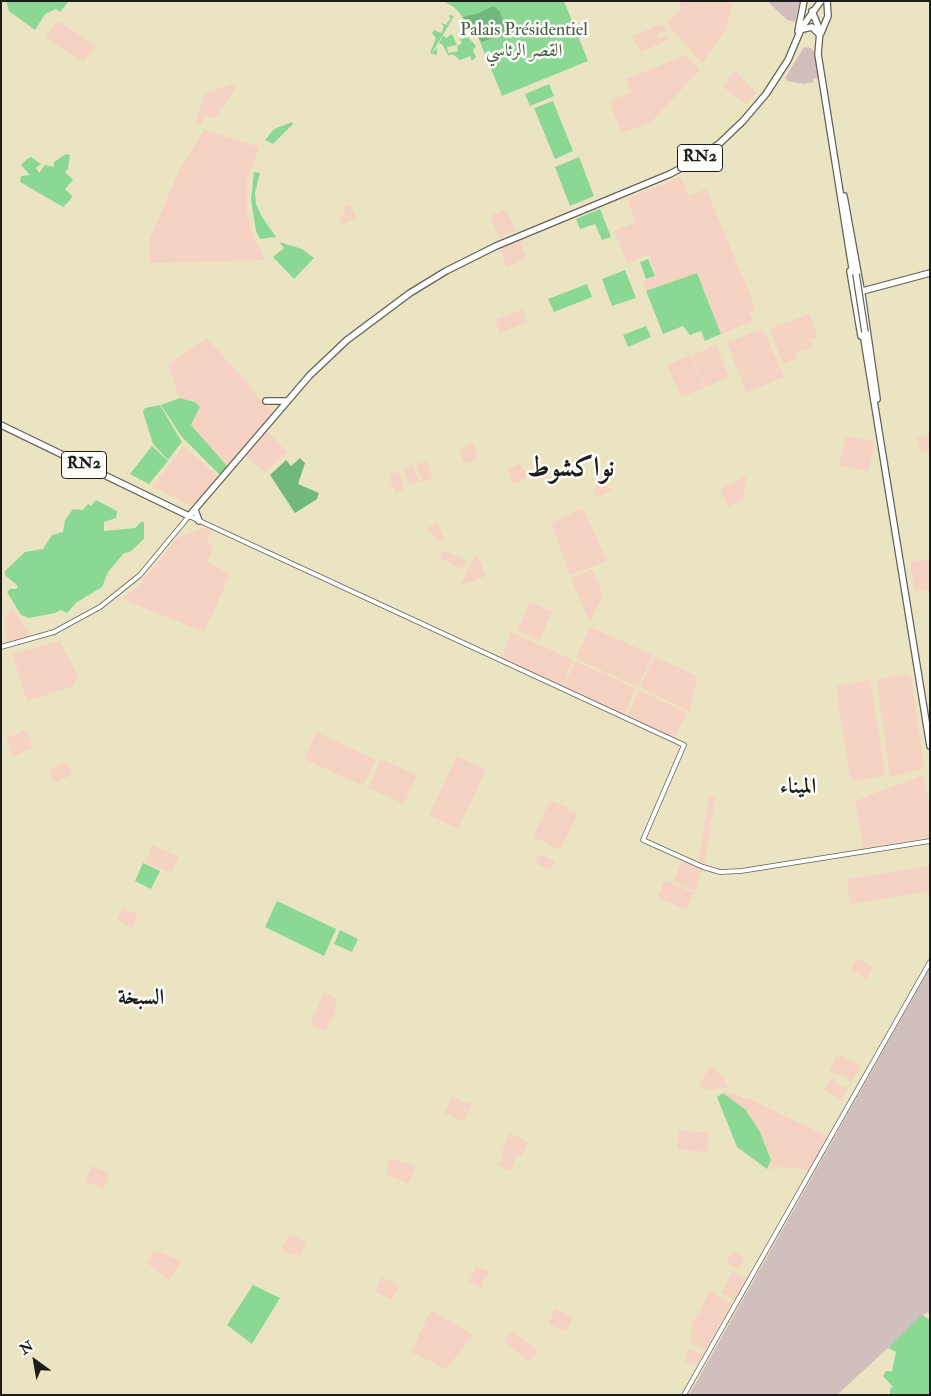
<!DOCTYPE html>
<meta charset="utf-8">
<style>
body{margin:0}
#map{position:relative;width:931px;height:1396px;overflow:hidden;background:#ebe4c3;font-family:"IM FELL Double Pica",serif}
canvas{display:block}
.frame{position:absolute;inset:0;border:2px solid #1c1c1c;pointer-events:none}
.north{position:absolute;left:10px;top:1336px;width:50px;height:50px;-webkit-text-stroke:4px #fdfcf7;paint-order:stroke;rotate:328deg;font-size:14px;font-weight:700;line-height:20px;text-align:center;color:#1c1c1c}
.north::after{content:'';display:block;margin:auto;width:18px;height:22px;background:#1c1c1c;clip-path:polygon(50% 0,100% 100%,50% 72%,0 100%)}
</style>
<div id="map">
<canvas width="931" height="1396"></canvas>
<div class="frame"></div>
<div class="north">N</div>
</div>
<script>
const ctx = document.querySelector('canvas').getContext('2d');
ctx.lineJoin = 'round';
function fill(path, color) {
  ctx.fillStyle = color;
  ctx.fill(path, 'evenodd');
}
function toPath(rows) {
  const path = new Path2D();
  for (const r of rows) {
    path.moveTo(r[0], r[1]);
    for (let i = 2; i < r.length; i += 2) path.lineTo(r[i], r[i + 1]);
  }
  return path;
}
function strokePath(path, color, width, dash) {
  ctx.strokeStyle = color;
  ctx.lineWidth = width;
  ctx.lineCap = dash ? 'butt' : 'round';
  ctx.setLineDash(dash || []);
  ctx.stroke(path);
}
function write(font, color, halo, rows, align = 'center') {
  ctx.font = font + ' "IM FELL Double Pica",Amiri,serif';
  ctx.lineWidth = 5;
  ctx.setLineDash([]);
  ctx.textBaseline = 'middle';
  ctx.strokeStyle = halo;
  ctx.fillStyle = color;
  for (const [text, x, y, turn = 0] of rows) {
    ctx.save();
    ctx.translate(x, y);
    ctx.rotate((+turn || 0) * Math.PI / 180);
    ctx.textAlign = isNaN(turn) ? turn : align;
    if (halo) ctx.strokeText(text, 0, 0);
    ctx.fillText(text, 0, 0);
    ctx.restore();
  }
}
const built = toPath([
 [677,1,733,1,726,29,702,64,666,22,682,8],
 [58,21,96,46,83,62,45,38],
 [661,24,667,30,657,35,658,39,666,35,669,40,640,52,633,36],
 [686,55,700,70,651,122,622,133,609,101,631,92,626,79],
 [735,70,756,93,747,105,723,87],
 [232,84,236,88,215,118,205,115,201,124,195,123,205,94],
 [204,130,260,147,247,179,247,211,253,237,266,260,150,263,149,241,179,171],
 [681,177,688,196,706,189,756,309,749,312,753,321,721,334,697,273,646,291,642,281,656,276,649,258,651,257,650,254,627,263,614,231,636,222,627,199],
 [349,204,357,218,342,225,339,217,346,214,343,207],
 [506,209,515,231,499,238,490,216],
 [516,239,520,242,527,258,507,267,499,248],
 [523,309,527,322,500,333,495,320],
 [809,314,818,337,810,340,813,348,796,352,797,358,783,364,769,329],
 [763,329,784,377,746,393,727,342],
 [207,338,252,388,251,390,274,412,228,467,191,425,200,407,195,402,179,397,168,364],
 [716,345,729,377,705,387,692,355],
 [691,355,704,388,681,397,667,365],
 [266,430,287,452,265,473,245,455],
 [930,434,930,450,921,452,917,438],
 [846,436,875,442,868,471,839,466],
 [473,443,479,458,465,464,459,449],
 [183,446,219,477,195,507,152,487],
 [426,461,433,478,423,482,416,465],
 [521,463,527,478,513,484,507,469],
 [413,465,420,481,410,485,403,469],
 [398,471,405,489,395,493,388,475],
 [746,476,743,500,728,507,720,489],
 [597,482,612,489,607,493,596,498,593,491],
 [583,508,607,561,570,575,551,523],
 [437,523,444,539,442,542,437,541,427,528],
 [206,527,212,531,207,542,212,545,210,549,213,551,207,562,230,574,204,632,122,599,139,585,177,538],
 [444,550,466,560,463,569,439,558],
 [477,556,486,576,460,586,474,557],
 [930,559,930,589,915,591,910,562],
 [592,569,603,594,590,623,571,578],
 [530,602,552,611,539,641,518,630],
 [11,607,33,638,8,643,4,622],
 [590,627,653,655,638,687,576,659],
 [511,632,573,660,562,687,502,659],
 [59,641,78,675,74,686,27,701,12,654],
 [654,656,697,676,690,712,640,688],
 [576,661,636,688,624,715,563,687],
 [906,674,911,676,924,766,922,769,890,777,877,682,879,679],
 [870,680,885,772,882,776,854,781,850,778,836,686],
 [639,690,687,713,674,739,627,717],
 [26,730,33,748,13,756,6,738],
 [317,732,376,760,363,786,304,759],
 [457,756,486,770,458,829,429,815],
 [381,759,417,775,404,804,368,788],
 [67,762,72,775,54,783,49,770],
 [923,775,930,808,930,837,863,848,855,801],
 [709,796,715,798,704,867,698,864],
 [550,800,569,808,564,820,570,810,578,813,560,850,533,837],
 [152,845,179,857,171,873,145,862],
 [539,854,555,861,551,870,535,863],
 [683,859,702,868,695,891,673,882],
 [930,866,930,891,850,904,847,879],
 [665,880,694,893,686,910,658,897],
 [123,908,138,915,132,928,117,921],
 [857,958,873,967,866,980,857,971,855,973,850,970],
 [324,993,338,999,334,1008,336,1010,326,1032,310,1024],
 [838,1054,861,1066,851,1083,846,1078,829,1071],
 [710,1066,725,1077,725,1084,730,1087,709,1090,700,1088,700,1084],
 [831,1078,836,1081,837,1085,848,1088,841,1100,824,1090],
 [724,1091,752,1100,830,1138,812,1170,776,1167,771,1170,768,1169,772,1160,760,1132,747,1110,723,1093],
 [453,1095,461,1102,472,1103,464,1122,444,1113],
 [679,1130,709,1133,707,1152,677,1149],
 [510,1133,528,1142,521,1157,517,1155,511,1171,499,1166,498,1161,501,1161,503,1156,501,1154],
 [389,1158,416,1166,408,1184,386,1174],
 [92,1166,110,1173,104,1189,85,1181],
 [289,1234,306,1242,300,1257,281,1250],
 [154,1250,182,1261,169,1280,147,1263],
 [733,1251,745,1258,738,1269,726,1263],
 [476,1266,490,1272,483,1281,482,1288,469,1282],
 [733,1271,747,1279,734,1300,721,1293],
 [382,1277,399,1285,392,1300,375,1292],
 [710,1291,732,1303,706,1350,690,1342,692,1325,698,1313,706,1316,699,1312],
 [555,1309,573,1317,566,1332,548,1324],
 [431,1310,473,1335,446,1369,411,1352],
 [512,1331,538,1351,529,1362,504,1341],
 [687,1349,704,1354,697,1365,685,1362]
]);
const industrial = toPath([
 [767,1,800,1,795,22,787,20],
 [804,47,811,48,815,53,818,78,813,79,813,82,804,84,787,81,785,78],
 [930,968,930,1315,927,1312,837,1395,689,1395]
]);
const green = toPath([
 [6,1,69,1,60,12,56,9,45,14,35,30,9,11],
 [444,1,564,1,588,61,502,96,476,32,455,8],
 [449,15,454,16,432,53,437,48,437,55,430,53,436,38,432,33,434,30,441,33,444,27,441,23,446,25,450,19],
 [452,34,457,45,447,47,448,53,458,51,457,46,462,43,459,38,463,39,467,36,476,46,473,50,476,57,472,61,470,56,460,60,454,55,448,55,442,44,439,44,443,35,446,38],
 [549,84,554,96,530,106,525,94],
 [553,101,573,151,555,159,534,108],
 [292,122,293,124,273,144,265,140,274,129],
 [66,154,70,155,68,169,65,172,73,180,65,189,72,196,70,200,63,207,20,182,21,176,30,175,21,165,27,159,31,157,41,164,36,168,39,173,45,165,54,167,54,162],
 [579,157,594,196,570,206,555,167],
 [254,172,260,173,255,193,256,204,262,217,276,237,260,239,256,231,251,200],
 [600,209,611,237,602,240,595,224,580,229,576,219],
 [279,242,302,249,314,258,294,279,273,257,284,248],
 [648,259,655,276,646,279,640,262],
 [625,270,636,298,612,306,602,279],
 [697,273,721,334,705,341,701,331,690,335,683,326,663,334,646,291],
 [587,284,592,297,554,312,548,299],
 [646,326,651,337,628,347,623,335],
 [180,398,195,402,200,407,191,425,228,467,221,476,181,436,161,405],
 [160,405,182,442,168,460,153,444,143,412,145,408],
 [152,446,168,461,149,484,130,474],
 [96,500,117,511,116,518,104,522,104,531,135,528,142,521,144,523,144,539,130,552,124,553,108,572,102,587,77,602,67,613,61,610,55,613,29,618,21,615,7,592,10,589,16,589,18,586,5,575,5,571,25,552,43,549,52,535,63,532,65,520,73,509,83,510,88,504,91,506],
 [143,863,160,871,151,889,135,881],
 [277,901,336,929,324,956,265,927],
 [340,930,358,939,352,952,334,944],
 [723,1093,746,1110,760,1132,771,1160,767,1169,737,1147,717,1097],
 [253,1285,280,1298,252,1344,227,1325],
 [922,1315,930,1320,930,1395,890,1395,890,1388,893,1387,883,1376,886,1371,892,1371,896,1352,888,1348]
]);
const forest = toPath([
 [494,6,500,12,507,34,500,36,502,33,498,25,490,30,492,38,482,42,462,17,476,14],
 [300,458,305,463,298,484,319,493,317,499,295,513,270,475,286,460,291,466]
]);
const secondary = toPath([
 [1,647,54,632,100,607,140,575,189,516,684,745,643,840,703,867,720,872,741,871,930,841],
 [684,1395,930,962]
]);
const highway = toPath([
 [812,11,820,31,818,54,853,274],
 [803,29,812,27,819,34],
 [798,31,804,1],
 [821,33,828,16,827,1],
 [844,196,862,295,877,399],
 [850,271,861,336],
 [859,292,930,273],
 [863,333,930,746],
 [266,401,286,401],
 [1,425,189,516,310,375,347,340,410,293,446,271,496,246,670,174,698,159,720,143,743,121,766,94,788,60,802,27,821,1],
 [195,510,199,521]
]);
const highwayBridge = toPath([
 [856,274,865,332]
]);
const shields = [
 [700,158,45],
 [84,465,45]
];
const shieldNames = [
 ["RN2",700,158],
 ["RN2",84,465]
];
const parkNames = [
 ["Palais Présidentiel",524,31],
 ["القصر الرئاسي",524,52]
];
const districtNames = [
 ["الميناء",798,788],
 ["السبخة",141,999]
];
const townNames = [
 ["نواكشوط",571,470]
];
fill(built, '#f6d2c3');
fill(industrial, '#d1bfbd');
fill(green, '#8bd895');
fill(forest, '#70b87e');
strokePath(secondary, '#646256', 5.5);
strokePath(highway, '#646256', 8);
strokePath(secondary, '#fff', 4);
strokePath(highway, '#fff', 5.5);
strokePath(highwayBridge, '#646256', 8, []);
strokePath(highwayBridge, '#fff', 5.5);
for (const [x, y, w] of shields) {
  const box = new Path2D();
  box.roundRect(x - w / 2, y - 13.5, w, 27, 4);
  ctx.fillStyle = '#fdfcf7';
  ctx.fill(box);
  strokePath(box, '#1c1c1c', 1);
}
write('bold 16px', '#1c1c1c', null, shieldNames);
write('18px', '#435e46', '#fdfcf7', parkNames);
write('bold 22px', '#1c1c1c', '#fdfcf7', districtNames);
write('bold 28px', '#1c1c1c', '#fdfcf7', townNames);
</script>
